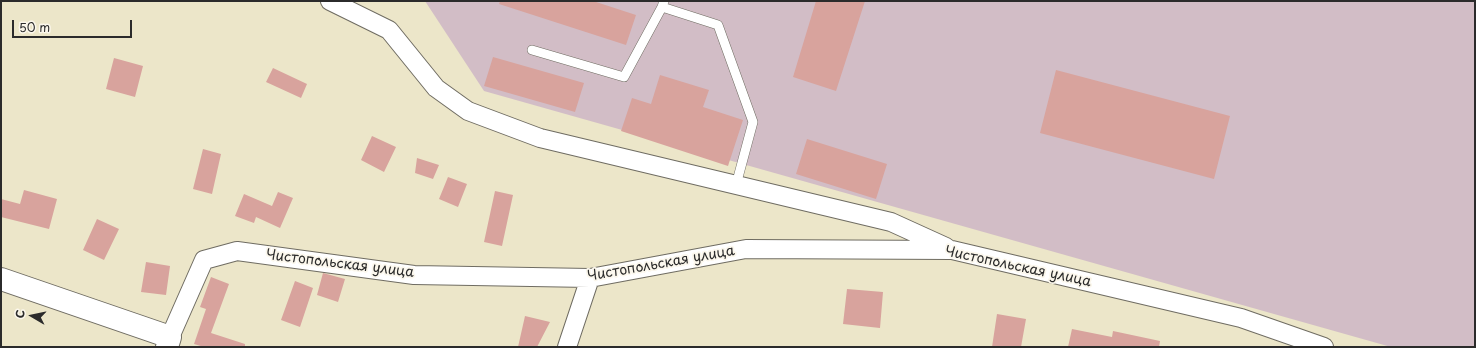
<!DOCTYPE html>
<meta charset="utf-8">
<style>
body{margin:0}
#map{position:relative;width:1476px;height:348px;overflow:hidden;background:#ece6c9;font-family:"Playpen Sans",sans-serif}
canvas{display:block}
.frame{position:absolute;inset:0;border:2px solid #2b2b2b;pointer-events:none}
.north{position:absolute;left:12px;top:296px;width:40px;height:40px;-webkit-text-stroke:3px #fbf7ec;paint-order:stroke;rotate:279deg;font-size:11px;font-weight:700;line-height:16px;text-align:center;color:#2b2b2b}
.north::after{content:'';display:block;margin:auto;width:14px;height:18px;background:#2b2b2b;clip-path:polygon(50% 0,100% 100%,50% 72%,0 100%)}
.scale{position:absolute;left:12px;top:20px;width:120px;height:18px;box-sizing:border-box;border:2px solid #2b2b2b;border-top:0;padding-left:5px;font-size:12px;line-height:14px;white-space:nowrap;color:#2b2b2b;-webkit-text-stroke:3px #fbf7ec;paint-order:stroke}
</style>
<div id="map">
<canvas width="1476" height="348"></canvas>
<div class="frame"></div>
<div class="north">С</div>
<div class="scale">50 m</div>
</div>
<script>
const ctx = document.querySelector('canvas').getContext('2d');
ctx.lineJoin = 'round';
function fill(path, color) {
  ctx.fillStyle = color;
  ctx.fill(path, 'evenodd');
}
function toPath(rows) {
  const path = new Path2D();
  for (const r of rows) {
    path.moveTo(r[0], r[1]);
    for (let i = 2; i < r.length; i += 2) path.lineTo(r[i], r[i + 1]);
  }
  return path;
}
function strokePath(path, color, width, dash) {
  ctx.strokeStyle = color;
  ctx.lineWidth = width;
  ctx.lineCap = dash ? 'butt' : 'round';
  ctx.setLineDash(dash || []);
  ctx.stroke(path);
}
function write(font, color, halo, rows, align = 'center') {
  ctx.font = font + ' "Playpen Sans",sans-serif';
  ctx.lineWidth = 3.5;
  ctx.setLineDash([]);
  ctx.textBaseline = 'middle';
  ctx.strokeStyle = halo;
  ctx.fillStyle = color;
  for (const [text, x, y, turn = 0] of rows) {
    ctx.save();
    ctx.translate(x, y);
    ctx.rotate((+turn || 0) * Math.PI / 180);
    ctx.textAlign = isNaN(turn) ? turn : align;
    if (halo) ctx.strokeText(text, 0, 0);
    ctx.fillText(text, 0, 0);
    ctx.restore();
  }
}
const industrial = toPath([
 [425,1,1475,1,1475,347,1391,347,484,91]
]);
const building = toPath([
 [500,1,593,1,636,15,626,45,499,4],
 [816,1,865,1,836,91,793,77],
 [493,57,584,83,575,112,484,86],
 [114,58,143,66,135,97,106,89],
 [273,68,307,84,301,98,266,82],
 [1056,70,1230,116,1214,179,1040,133],
 [660,75,709,90,703,107,743,120,728,166,621,131,632,98,651,104],
 [372,136,396,147,384,172,361,160],
 [807,139,887,164,876,199,796,174],
 [203,149,221,154,212,194,193,189],
 [417,158,439,165,433,179,415,173],
 [448,177,467,184,458,207,439,199],
 [24,190,57,199,49,229,1,217,1,199,20,204],
 [495,191,513,195,502,246,484,242],
 [278,192,293,198,280,228,256,217,254,223,235,216,244,194,272,206],
 [97,219,119,229,104,260,83,250],
 [146,262,170,266,166,295,141,292],
 [323,273,345,279,338,302,317,295],
 [211,277,229,284,211,333,245,344,245,347,204,347,194,344,206,309,200,307],
 [295,281,313,288,300,327,281,320],
 [847,289,883,292,880,328,843,324],
 [997,314,1026,319,1021,347,992,347],
 [525,316,550,322,537,347,518,347],
 [1072,329,1112,337,1113,331,1160,341,1159,347,1068,347]
]);
const service = toPath([
 [664,1,662,7,718,25,753,122,736,185],
 [532,50,624,77,662,7]
]);
const minor = toPath([
 [330,1,389,30,436,88,468,111,540,138,891,222,946,247],
 [170,337,204,260,237,251,414,275,590,278,746,249,952,250,1241,318,1324,347],
 [567,347,590,278]
]);
const tertiary = toPath([
 [1,279,170,337,167,347]
]);
const streetNames = [
 ["Чистопольская улица",340,264,7],
 ["Чистопольская улица",661,264,-10],
 ["Чистопольская улица",1018,267,12]
];
fill(industrial, '#d2bdc6');
fill(building, '#d8a39d');
strokePath(service, '#6f6c62', 10);
strokePath(minor, '#6f6c62', 20);
strokePath(tertiary, '#6f6c62', 24);
strokePath(service, '#fff', 9);
strokePath(minor, '#fff', 18);
strokePath(tertiary, '#fff', 22);
write('14px', '#2b2b2b', '#fbf7ec', streetNames);
</script>
